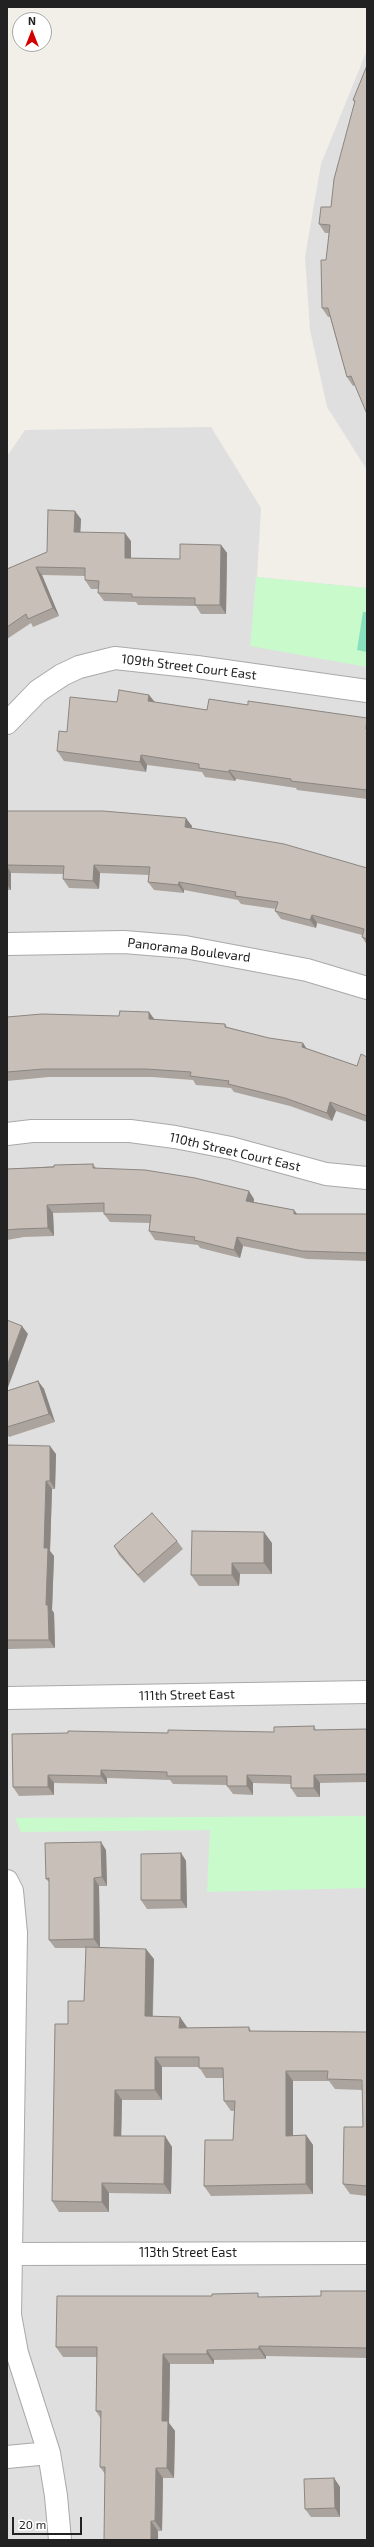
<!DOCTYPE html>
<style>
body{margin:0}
#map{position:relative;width:374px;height:2547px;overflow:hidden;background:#f2efe9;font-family:"Exo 2",sans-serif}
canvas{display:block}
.frame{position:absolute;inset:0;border:8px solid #222;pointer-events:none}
.north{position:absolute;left:12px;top:12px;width:40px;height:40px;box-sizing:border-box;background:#fff;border:1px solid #a7a7a7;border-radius:50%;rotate:0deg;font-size:11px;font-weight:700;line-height:16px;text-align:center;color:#222}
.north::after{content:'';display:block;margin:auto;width:14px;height:18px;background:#d40000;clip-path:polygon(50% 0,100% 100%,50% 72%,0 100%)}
.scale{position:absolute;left:12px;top:2517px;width:70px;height:18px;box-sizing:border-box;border:2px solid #222;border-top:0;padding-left:5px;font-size:12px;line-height:14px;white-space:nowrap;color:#222;-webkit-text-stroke:3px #fff;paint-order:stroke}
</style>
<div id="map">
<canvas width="374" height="2547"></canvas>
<div class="frame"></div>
<div class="north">N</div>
<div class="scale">20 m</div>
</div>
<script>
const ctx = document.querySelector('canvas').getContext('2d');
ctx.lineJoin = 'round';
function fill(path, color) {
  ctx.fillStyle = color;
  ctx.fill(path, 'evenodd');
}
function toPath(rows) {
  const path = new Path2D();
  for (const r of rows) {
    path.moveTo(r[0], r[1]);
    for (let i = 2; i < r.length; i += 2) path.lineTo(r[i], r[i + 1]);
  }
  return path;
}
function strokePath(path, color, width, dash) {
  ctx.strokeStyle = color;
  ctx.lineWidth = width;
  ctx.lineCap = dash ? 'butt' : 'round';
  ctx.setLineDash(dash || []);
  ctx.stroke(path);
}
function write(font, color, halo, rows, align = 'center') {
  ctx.font = font + ' "Exo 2",sans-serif';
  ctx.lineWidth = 3.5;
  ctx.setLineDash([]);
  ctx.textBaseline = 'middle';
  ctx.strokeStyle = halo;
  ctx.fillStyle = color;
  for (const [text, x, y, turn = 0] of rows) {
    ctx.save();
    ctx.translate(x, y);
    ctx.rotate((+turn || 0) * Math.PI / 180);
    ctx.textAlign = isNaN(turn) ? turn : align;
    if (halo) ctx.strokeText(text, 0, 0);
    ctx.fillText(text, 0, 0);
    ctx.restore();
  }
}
const residential = toPath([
 [367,50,367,470,327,407,310,330,305,257,321,164],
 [211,427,261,508,257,577,367,588,367,2540,7,2540,7,456,25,430]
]);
const park = toPath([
 [256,577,367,588,367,667,250,646],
 [367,1816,367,1888,207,1892,210,1830,21,1832,15,1818]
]);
const pitch = toPath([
 [363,612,367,612,367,652,357,650]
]);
const minor = toPath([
 [7,723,38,691,62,675,79,667,115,658,197,667,367,691],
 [7,944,124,942,185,947,307,970,367,988],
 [7,1134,32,1131,130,1131,175,1137,231,1148,326,1174,367,1178],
 [7,1698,367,1692],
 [7,1881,12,1891,16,1933,10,2315,17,2353,49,2453,56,2496,60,2540],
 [10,2254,367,2253],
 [7,2457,49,2453]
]);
const wall = toPath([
 [366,68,355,385,353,386,347,377,330,317,328,317,322,308,329,233,325,233,319,224,331,207,355,103,353,100],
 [81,519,80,532,131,541,131,558,180,559,221,545,227,553,226,614,201,614,196,606,138,605,136,602,104,601,98,593,99,589,91,589,85,580,85,576,42,575,59,616,33,627,31,623,7,639,7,569,47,552],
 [149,695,155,702,207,710,248,705,367,718,367,799,297,790,296,788,236,779,235,781,205,777,202,772,147,765,146,772,64,761,57,751,67,732,117,702],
 [7,811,192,826,191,828,367,868,367,945,362,937,362,935,317,923,316,928,281,919,275,911,276,909,241,904,238,900,184,890,184,893,154,890,148,882,149,875,100,873,99,889,69,888,63,879,63,874,11,873,11,890,7,890],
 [149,1012,154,1020,225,1024,227,1027,306,1048,357,1066,367,1057,367,1122,336,1111,332,1121,290,1106,234,1092,231,1088,196,1085,193,1080,152,1077,49,1077,7,1081,7,1017,119,1016],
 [93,1164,96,1168,254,1199,254,1202,294,1210,297,1214,367,1214,367,1261,307,1259,243,1246,240,1258,200,1248,198,1245,155,1240,149,1231,150,1223,110,1222,104,1214,104,1212,53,1213,54,1236,24,1237,7,1240,7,1169],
 [38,1381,44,1389,55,1422,9,1437,7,1434,7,1391],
 [7,1445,56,1454,55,1489,52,1489,50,1551,54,1556,52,1610,54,1613,55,1648,8,1649,7,1648],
 [177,1541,183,1549,144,1583,119,1555,114,1546],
 [272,1543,272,1574,240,1574,239,1586,199,1586,191,1575],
 [314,1726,316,1730,367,1729,367,1782,320,1783,320,1797,297,1797,291,1788,291,1784,253,1783,253,1795,233,1794,227,1786,227,1785,173,1784,170,1780,107,1778,107,1784,54,1783,54,1795,19,1796,13,1787,12,1734,274,1732],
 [106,1850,107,1886,99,1886,100,1948,154,1959,153,2016,187,2027,187,2028,249,2027,251,2031,367,2032,367,2196,350,2194,343,2184,363,2127,362,2090,335,2089,329,2081,293,2081,293,2136,306,2135,313,2145,313,2194,211,2196,204,2186,233,2140,234,2111,231,2111,224,2101,223,2078,206,2078,199,2067,162,2067,162,2100,122,2100,121,2136,165,2136,172,2147,171,2194,109,2193,109,2212,59,2212,52,2201,68,2024,84,2001,86,1948,55,1948,49,1940,49,1882,46,1879],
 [181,1853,186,1861,187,1908,147,1909,141,1900],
 [367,2291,367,2358,266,2356,266,2359,214,2360,214,2364,170,2364,169,2423,175,2431,174,2478,163,2478,162,2531,158,2531,105,2474,100,2467,101,2419,96,2411,97,2357,63,2357,56,2347,261,2297,321,2296],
 [334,2478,340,2487,340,2517,311,2517,305,2509]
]);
const shadedWall = toPath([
 [75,511,81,519,80,540,74,532],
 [125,533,131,541,131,566,125,558],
 [221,545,227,553,226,614,220,605],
 [36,567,42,575,59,616,53,608],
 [149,695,156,704,148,701],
 [141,755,147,765,146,772,140,762],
 [229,770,236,779,235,781,229,772],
 [186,818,192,826,191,835,185,827],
 [94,865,100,873,99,889,93,881],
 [7,866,11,873,11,890,7,885],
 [179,882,184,890,184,893,178,885],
 [312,915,317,923,316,928,310,920],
 [149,1012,155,1020,149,1019],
 [303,1043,309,1052,302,1047],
 [330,1102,336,1111,332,1121,327,1113],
 [249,1191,254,1199,252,1209,246,1201],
 [47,1205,53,1213,54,1236,48,1228],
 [294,1210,300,1218,294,1214],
 [237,1237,243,1246,240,1258,234,1250],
 [22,1326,28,1334,7,1390,7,1366],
 [38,1381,44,1389,55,1422,49,1414],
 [50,1446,56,1454,55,1489,50,1481],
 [46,1481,52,1489,50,1551,54,1556,52,1610,54,1613,55,1648,49,1640,46,1605,44,1548],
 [264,1532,272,1543,272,1574,264,1563],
 [232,1563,240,1574,239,1586,232,1575],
 [101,1770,107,1778,107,1784,101,1776],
 [48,1775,54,1783,54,1795,48,1787],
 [247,1775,253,1783,253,1795,247,1786],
 [314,1775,320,1783,320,1797,314,1788],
 [101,1842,106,1850,107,1886,102,1877],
 [181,1853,186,1861,187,1908,181,1900],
 [94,1878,99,1886,100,1948,94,1939],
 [146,1949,154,1959,152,2026,145,2016],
 [180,2017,187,2027,187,2038,179,2028],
 [155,2057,162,2067,162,2100,155,2090],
 [286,2071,293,2081,293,2146,286,2136],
 [115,2090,122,2100,121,2146,114,2136],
 [306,2135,313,2145,313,2194,306,2184],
 [165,2136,172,2147,171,2194,164,2184],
 [102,2183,109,2193,109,2212,102,2202],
 [259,2346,266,2356,266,2359,259,2349],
 [207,2350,214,2360,214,2364,207,2354],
 [163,2354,170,2364,169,2423,175,2431,174,2478,167,2468,162,2421],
 [156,2468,163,2478,162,2531,155,2521],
 [334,2478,340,2487,340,2517,335,2508],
 [151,2521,158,2531,158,2540,151,2540]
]);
const building = toPath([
 [366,68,367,68,367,414,351,376,347,377,328,308,322,308,321,260,326,260,330,225,319,224,321,207,331,207,334,179,355,101,353,100,366,68],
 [48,510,75,511,74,532,125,533,125,558,180,559,180,544,221,545,220,605,195,605,195,598,132,597,132,594,98,593,99,581,85,580,85,568,36,567,53,608,28,619,26,614,7,627,7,569,47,552,48,510],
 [119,690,149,695,148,701,207,710,209,699,248,705,248,701,367,718,366,729,367,729,367,790,291,781,291,779,229,770,229,772,199,768,199,764,141,755,140,762,57,751,59,731,67,732,70,697,117,702,119,690],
 [7,811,103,811,186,818,185,827,284,844,367,868,367,939,362,937,364,929,312,915,310,920,275,911,278,902,235,896,236,892,179,882,178,885,148,882,150,867,94,865,93,881,63,879,64,866,7,865,7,811],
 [120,1011,149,1012,149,1019,225,1024,225,1027,269,1038,303,1043,302,1047,357,1066,361,1054,367,1057,367,1116,330,1102,327,1113,285,1098,228,1084,229,1081,190,1076,191,1072,146,1069,43,1069,7,1072,7,1017,42,1014,119,1016,120,1011],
 [93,1164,93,1168,145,1170,195,1178,249,1191,246,1201,294,1210,294,1214,367,1214,367,1253,302,1251,237,1237,234,1250,194,1240,195,1237,149,1231,151,1215,104,1214,104,1203,47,1205,48,1228,18,1229,7,1230,7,1169,54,1167,54,1165,93,1164],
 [7,1320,22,1326,7,1366,7,1320],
 [38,1381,49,1414,7,1427,7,1391,38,1381],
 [7,1445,50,1446,50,1481,46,1481,44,1548,48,1548,46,1605,48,1605,49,1640,7,1640,7,1445],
 [152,1513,177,1541,138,1575,114,1546,152,1513],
 [192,1531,264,1532,264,1563,232,1563,232,1575,191,1575,192,1531],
 [314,1726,314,1730,367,1729,367,1774,314,1775,314,1788,291,1788,291,1776,247,1775,247,1786,227,1786,227,1776,167,1776,167,1772,101,1770,101,1776,48,1775,48,1787,13,1787,12,1734,68,1733,68,1731,168,1733,168,1730,274,1732,274,1727,314,1726],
 [101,1842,102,1877,94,1878,94,1939,49,1940,49,1878,46,1879,45,1843,101,1842],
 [181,1853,181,1900,141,1900,141,1854,181,1853],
 [86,1947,146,1949,145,2016,180,2017,179,2028,249,2027,249,2031,367,2032,367,2186,343,2184,344,2127,363,2127,362,2080,327,2079,328,2071,286,2071,286,2136,306,2135,306,2184,204,2186,205,2140,233,2140,235,2101,224,2101,223,2068,199,2068,199,2057,155,2057,155,2090,115,2090,114,2136,165,2136,164,2184,102,2183,102,2202,52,2201,55,2024,68,2024,68,2001,84,2001,86,1947],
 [321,2291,367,2291,367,2348,259,2346,259,2349,207,2350,207,2354,163,2354,162,2421,168,2421,167,2468,156,2468,155,2521,151,2521,151,2540,104,2540,105,2467,100,2467,101,2411,96,2411,97,2347,56,2347,57,2296,212,2296,212,2294,258,2293,258,2297,321,2296,321,2291],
 [334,2478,335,2508,305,2509,304,2479,334,2478]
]);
const streetNames = [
 ["109th Street Court East",189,667,7],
 ["Panorama Boulevard",189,950,7],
 ["110th Street Court East",235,1152,13],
 ["111th Street East",187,1695,-1],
 ["113th Street East",188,2253]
];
fill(residential, '#e0dfdf');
fill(park, '#c8facc');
fill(pitch, '#88e0be');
strokePath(minor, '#a9a9a9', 24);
strokePath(minor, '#fff', 22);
fill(wall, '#aba49e');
fill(shadedWall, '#8b8681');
fill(building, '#c7bfb8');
strokePath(building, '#8b8681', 1);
write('13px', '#222', '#fff', streetNames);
</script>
